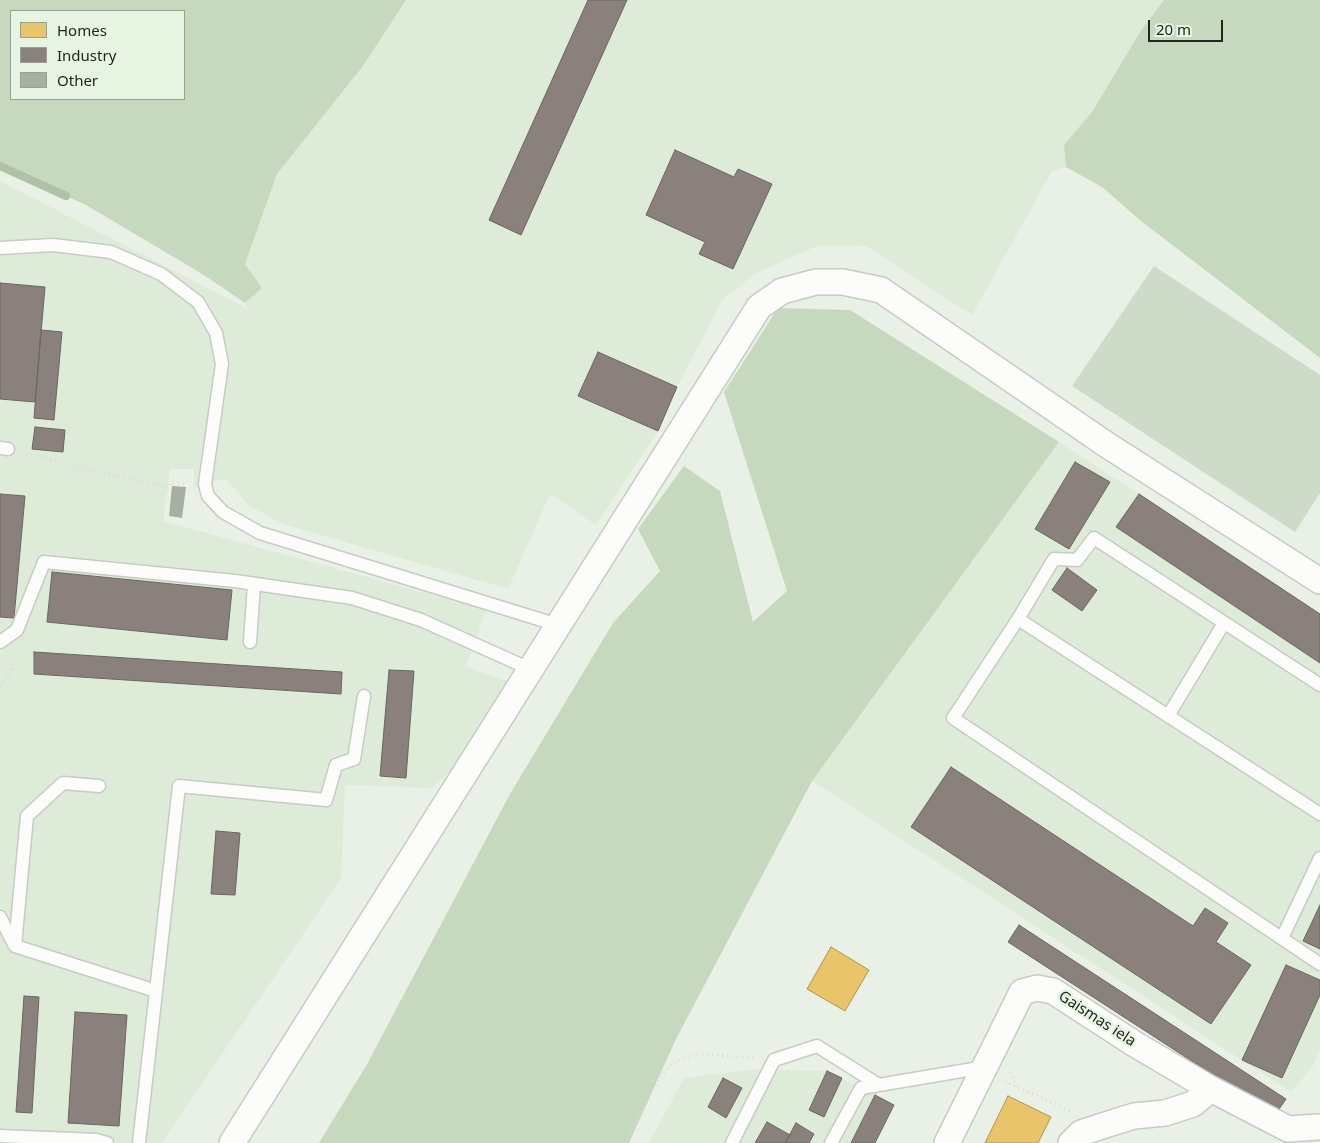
<!DOCTYPE html>
<style>
body{margin:0}
#map{position:relative;width:1320px;height:1143px;overflow:hidden;background:#e9f0e6;font-family:"Noto Sans",sans-serif}
canvas{display:block}
.legend{position:absolute;left:10px;top:10px;width:175px;height:90px;box-sizing:border-box;background:#e7f4e2;border:1px solid #98a294;margin:0;padding:6px 9px;list-style:none;font-size:15px;color:#222620}
.legend li{display:flex;align-items:center;gap:10px;height:25px}
.legend b{width:25px;border:1px solid #98a294}
.scale{position:absolute;left:1148px;top:20px;width:75px;height:22px;box-sizing:border-box;border:2px solid #222620;border-top:0;padding-left:6px;font-size:15px;line-height:18px;white-space:nowrap;color:#222620;-webkit-text-stroke:4px #e7f4e2;paint-order:stroke}
</style>
<div id="map">
<canvas width="1320" height="1143"></canvas>
<ul class="legend">
<li><b style="height:14px;background:#e9c46a"></b>Homes</li>
<li><b style="height:14px;background:#8a817c"></b>Industry</li>
<li><b style="height:14px;background:#a7afa3"></b>Other</li>
</ul>
<div class="scale">20 m</div>
</div>
<script>
const ctx = document.querySelector('canvas').getContext('2d');
ctx.lineJoin = 'round';
function fill(path, color) {
  ctx.fillStyle = color;
  ctx.fill(path, 'evenodd');
}
function toPath(rows) {
  const path = new Path2D();
  for (const r of rows) {
    path.moveTo(r[0], r[1]);
    for (let i = 2; i < r.length; i += 2) path.lineTo(r[i], r[i + 1]);
  }
  return path;
}
function strokePath(path, color, width, dash) {
  ctx.strokeStyle = color;
  ctx.lineWidth = width;
  ctx.lineCap = dash ? 'butt' : 'round';
  ctx.setLineDash(dash || []);
  ctx.stroke(path);
}
function write(font, color, halo, rows, align = 'center') {
  ctx.font = font + ' "Noto Sans",sans-serif';
  ctx.lineWidth = 5;
  ctx.setLineDash([]);
  ctx.textBaseline = 'middle';
  ctx.strokeStyle = halo;
  ctx.fillStyle = color;
  for (const [text, x, y, turn = 0] of rows) {
    ctx.save();
    ctx.translate(x, y);
    ctx.rotate((+turn || 0) * Math.PI / 180);
    ctx.textAlign = isNaN(turn) ? turn : align;
    if (halo) ctx.strokeText(text, 0, 0);
    ctx.fillText(text, 0, 0);
    ctx.restore();
  }
}
const built = toPath([
 [406,0,1164,0,1140,32,1092,112,1064,145,1066,167,1052,171,972,315,866,246,819,245,756,273,722,300,677,387,658,431,596,525,550,494,508,589,283,524,251,507,225,478,194,488,194,469,170,469,163,521,486,610,466,667,511,682,465,758,431,788,345,785,341,878,162,1143,0,1143,0,181,248,309,245,303,262,288,245,264,277,174,363,66],
 [1059,442,1320,614,1320,1048,1313,1066,1291,1092,812,781],
 [758,1069,827,1071,894,1105,875,1143,649,1143,684,1078]
]);
const green = toPath([
 [1154,266,1320,375,1320,493,1295,532,1072,386]
]);
const forest = toPath([
 [0,0,406,0,363,66,277,174,245,264,262,288,245,303,204,275,86,205,0,166],
 [184,11,184,99,11,99,11,11],
 [1164,0,1320,0,1320,358,1141,221,1102,187,1066,167,1064,145,1092,112,1140,32],
 [778,308,850,310,1059,442,812,781,676,1039,629,1143,319,1143,366,1066,510,794,613,623,660,571,638,529,684,466,720,491,753,622,787,591,724,392]
]);
const homes = toPath([
 [831,947,869,970,845,1011,807,989,831,947],
 [1008,1096,1051,1117,1038,1143,985,1143,1008,1096]
]);
const industry = toPath([
 [588,0,627,0,521,235,489,220,588,0],
 [675,150,734,177,738,169,772,184,733,269,699,254,705,242,646,215,675,150],
 [0,283,45,287,35,402,0,399,0,283],
 [41,330,62,332,54,420,34,418,41,330],
 [598,352,677,387,658,431,578,396,598,352],
 [35,427,65,430,63,452,32,449,35,427],
 [1075,462,1110,482,1069,549,1035,529,1075,462],
 [0,494,25,496,14,618,0,617,0,494],
 [1139,494,1320,614,1320,663,1116,527,1139,494],
 [1067,568,1097,590,1082,611,1052,590,1067,568],
 [52,572,232,590,227,640,47,622,52,572],
 [34,652,342,672,341,694,34,674,34,652],
 [389,670,414,671,406,778,380,776,389,670],
 [951,767,1193,926,1205,908,1228,923,1216,942,1251,965,1211,1024,911,827,951,767],
 [216,831,240,833,235,895,211,894,216,831],
 [1320,905,1320,949,1303,941,1320,905],
 [1019,925,1286,1099,1275,1115,1008,942,1019,925],
 [1286,965,1320,980,1320,995,1282,1078,1242,1060,1286,965],
 [24,996,39,997,32,1113,16,1112,24,996],
 [75,1012,127,1015,119,1126,68,1123,75,1012],
 [827,1071,842,1078,824,1117,809,1110,827,1071],
 [723,1078,742,1088,726,1118,708,1107,723,1078],
 [875,1095,894,1105,875,1143,851,1143,875,1095],
 [767,1122,790,1135,785,1143,755,1143,767,1122],
 [796,1123,814,1134,809,1143,785,1143,796,1123]
]);
const stream = toPath([
 [0,166,66,196]
]);
const building = toPath([
 [172,486,186,487,182,518,169,516]
]);
const path = toPath([
 [26,454,169,488,170,483,186,484],
 [0,685,3,684,12,670,14,655],
 [1010,1072,1017,1086],
 [1005,1081,1070,1111],
 [625,1143,661,1076,675,1061,697,1054,754,1058]
]);
const service = toPath([
 [0,248,53,245,111,252,161,274,198,302,216,333,222,364,205,484,208,496,223,512,260,533,558,625],
 [0,448,8,449],
 [1018,619,1054,559,1077,560,1094,538,1320,685],
 [0,642,17,630,44,562,235,581,352,598,421,620,530,669],
 [250,642,254,584],
 [1168,716,1224,623],
 [1320,814,1018,619,953,718,1320,964],
 [0,917,15,946,156,991],
 [1282,938,1320,858],
 [15,946,27,816,63,783,99,786],
 [0,1136,96,1140,107,1143],
 [139,1143,179,786,326,800,336,765,354,759,364,696],
 [732,1143,774,1060,817,1046,879,1085],
 [831,1143,861,1088,985,1067]
]);
const minor = toPath([
 [232,1143,759,307,782,291,816,282,843,282,881,290,1107,445,1320,581],
 [947,1143,1022,992,1037,988,1053,991,1133,1043,1211,1089,1288,1129,1318,1127],
 [1071,1143,1081,1133,1102,1126,1134,1116,1165,1113,1193,1104,1211,1089]
]);
const streetNames = [
 ["Gaismas iela",1097,1019,33]
];
fill(built, '#deebd9');
fill(green, '#cedbc8');
fill(forest, '#c6d8be');
fill(homes, '#e9c46a');
strokePath(homes, '#ad9554', 1);
fill(industry, '#8a817c');
strokePath(industry, '#6b6660', 1);
strokePath(stream, '#aec2a5', 8);
fill(building, '#a7afa3');
strokePath(service, '#c6cbc4', 15);
strokePath(minor, '#c6cbc4', 28);
strokePath(path, '#d9dbd8', 3, [1, 4]);
strokePath(service, '#fcfdfb', 12);
strokePath(minor, '#fcfdfb', 25);
write('15px', '#222620', '#e7f4e2', streetNames);
</script>
